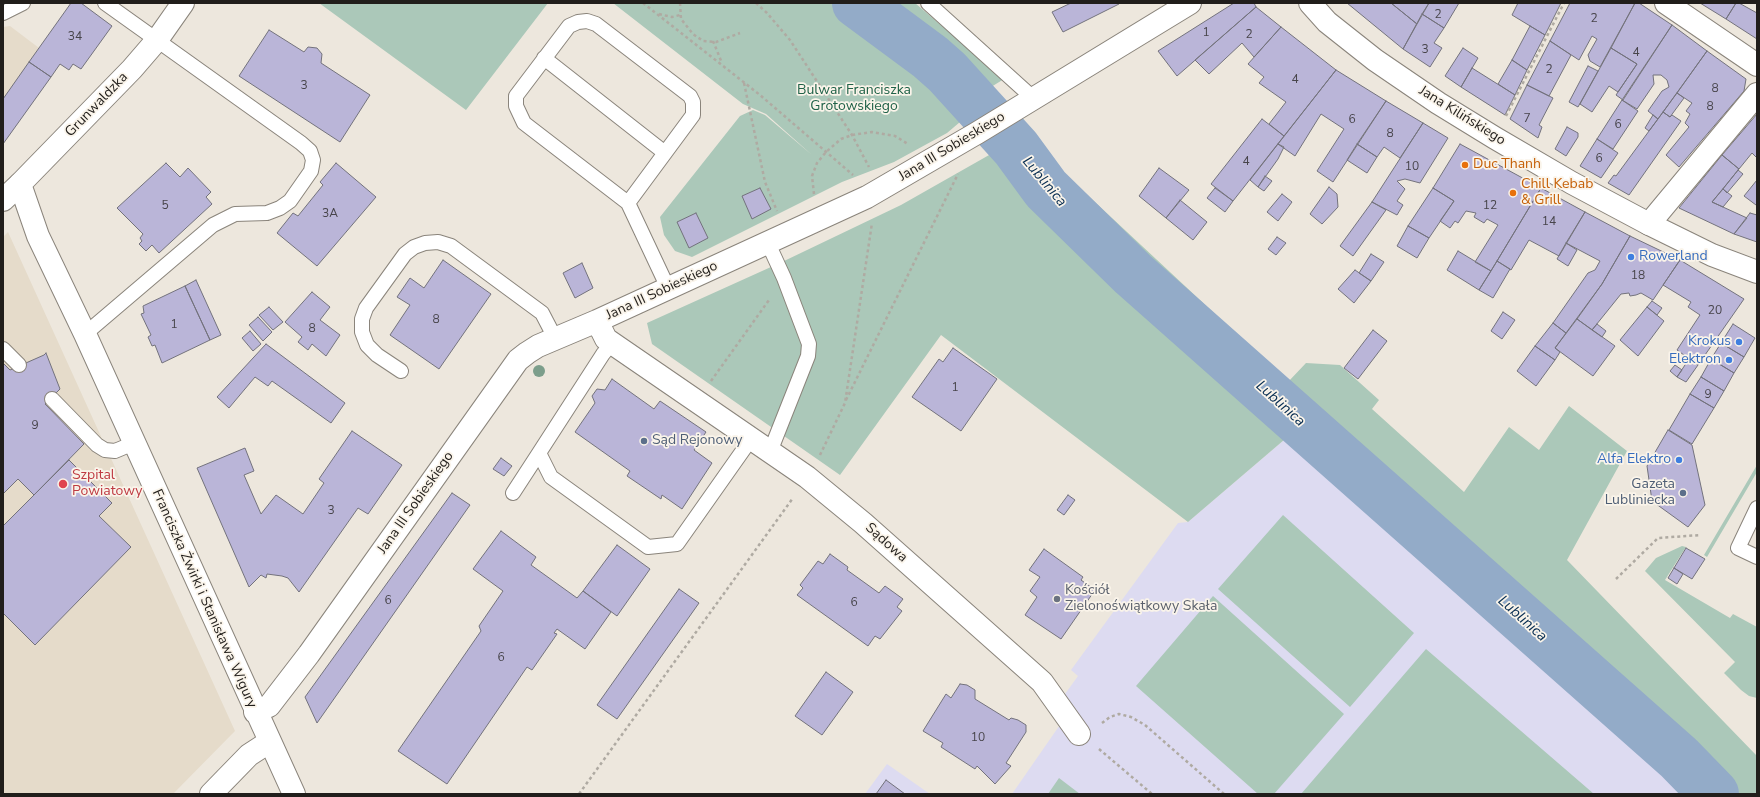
<!DOCTYPE html>
<meta charset="utf-8">
<style>
body{margin:0}
#map{position:relative;width:1760px;height:797px;overflow:hidden;background:#ede7dd;font-family:"Nunito Sans",sans-serif}
canvas{display:block}
.frame{position:absolute;inset:0;border:4px solid #211e1b;pointer-events:none}
</style>
<div id="map">
<canvas width="1760" height="797"></canvas>
<div class="frame"></div>
</div>
<script>
const ctx = document.querySelector('canvas').getContext('2d');
ctx.lineJoin = 'round';
function fill(path, color) {
  ctx.fillStyle = color;
  ctx.fill(path, 'evenodd');
}
function toPath(rows) {
  const path = new Path2D();
  for (const r of rows) {
    path.moveTo(r[0], r[1]);
    for (let i = 2; i < r.length; i += 2) path.lineTo(r[i], r[i + 1]);
  }
  return path;
}
function strokePath(path, color, width, dash) {
  ctx.strokeStyle = color;
  ctx.lineWidth = width;
  ctx.lineCap = dash ? 'butt' : 'round';
  ctx.setLineDash(dash || []);
  ctx.stroke(path);
}
function write(font, color, halo, rows, align = 'center') {
  ctx.font = font + ' "Nunito Sans",sans-serif';
  ctx.lineWidth = 3.5;
  ctx.setLineDash([]);
  ctx.textBaseline = 'middle';
  ctx.strokeStyle = halo;
  ctx.fillStyle = color;
  for (const [text, x, y, turn = 0] of rows) {
    ctx.save();
    ctx.translate(x, y);
    ctx.rotate((+turn || 0) * Math.PI / 180);
    ctx.textAlign = isNaN(turn) ? turn : align;
    if (halo) ctx.strokeText(text, 0, 0);
    ctx.fillText(text, 0, 0);
    ctx.restore();
  }
}
const built = toPath([
 [71,3,81,3,112,26,81,69,73,64,69,70,60,64,3,144,3,27,10,26,39,48],
 [8,232,235,731,173,794,3,794,3,237]
]);
const education = toPath([
 [1298,428,1704,794,1012,794,1073,706,1065,694,1078,676,1071,670,1178,523,1188,522],
 [887,764,930,794,865,794]
]);
const green = toPath([
 [319,3,548,3,466,110],
 [613,3,842,3,939,74,966,108,960,122,947,133,894,162,842,182,692,257,675,251,664,235,660,217,740,116,753,110,765,115,812,155,766,114,743,104],
 [874,3,915,3,1004,79,983,92,944,55],
 [1024,136,1288,382,1306,363,1340,365,1379,400,1372,409,1464,492,1509,427,1539,450,1569,406,1627,451,1567,560,1757,756,1757,794,1731,794,1721,781,1433,529,1280,390,1164,289,1055,189,1018,140],
 [1005,146,1044,199,1128,277,1298,428,1188,522,941,335,840,475,652,344,647,323,782,262,901,205],
 [1757,465,1757,472,1707,557,1704,555],
 [1283,515,1414,633,1350,707,1218,589],
 [1682,546,1686,547,1665,580,1730,618,1733,614,1757,627,1756,634,1757,634,1757,698,1749,696,1741,690,1724,673,1735,662,1645,571,1656,558],
 [1213,596,1344,714,1274,794,1258,794,1136,686],
 [1426,649,1594,794,1301,794],
 [1059,778,1080,794,1048,794]
]);
const river = toPath([
 [857,3,930,57,947,72,1016,148,1046,189,1133,274,1679,758,1714,794]
]);
const building = toPath([
 [71,3,81,3,112,26,81,69,73,64,69,70,60,64,51,77,29,62,71,3],
 [1071,3,1118,3,1119,4,1063,32,1052,12,1071,3],
 [1234,3,1254,3,1256,7,1177,76,1158,51,1234,3],
 [1347,3,1391,3,1417,24,1403,49,1347,3],
 [1391,3,1429,3,1417,24,1391,3],
 [1429,3,1459,3,1444,28,1422,14,1429,3],
 [1518,3,1561,3,1545,35,1512,15,1518,3],
 [1570,3,1635,3,1600,67,1590,61,1588,55,1597,39,1592,36,1579,60,1550,41,1570,3],
 [1635,3,1639,3,1672,25,1623,100,1616,95,1637,64,1611,48,1635,3],
 [1700,3,1736,3,1726,19,1700,3],
 [1736,3,1739,3,1757,13,1757,39,1726,19,1736,3],
 [1256,7,1281,27,1254,57,1242,43,1209,74,1195,60,1256,7],
 [1422,14,1444,28,1434,43,1442,48,1430,67,1403,49,1422,14],
 [1672,25,1707,51,1658,119,1648,111,1662,91,1669,87,1667,80,1661,75,1653,75,1654,84,1637,109,1622,100,1672,25],
 [1530,26,1545,35,1527,70,1512,60,1530,26],
 [1281,27,1336,70,1284,136,1269,124,1286,102,1259,83,1264,77,1248,64,1281,27],
 [269,30,304,52,308,47,317,48,322,54,321,63,370,95,340,142,239,76,269,30],
 [1550,41,1571,55,1549,96,1527,85,1550,41],
 [1463,48,1478,58,1461,87,1445,76,1463,48],
 [1611,48,1637,64,1618,92,1609,86,1592,112,1580,104,1611,48],
 [1707,51,1746,79,1744,91,1679,167,1666,155,1689,127,1685,123,1690,114,1686,111,1692,103,1677,93,1707,51],
 [1512,60,1527,70,1515,95,1498,84,1512,60],
 [29,62,51,77,3,144,3,99,29,62],
 [1588,66,1598,71,1578,107,1569,102,1588,66],
 [1472,68,1515,95,1505,115,1461,87,1472,68],
 [1336,70,1386,101,1333,182,1317,171,1344,129,1321,114,1295,156,1278,144,1336,70],
 [1527,85,1553,98,1539,125,1542,127,1538,138,1510,119,1527,85],
 [1677,93,1684,98,1670,117,1663,112,1677,93],
 [1622,100,1638,111,1613,149,1597,139,1622,100],
 [1386,101,1423,123,1400,158,1384,147,1377,157,1357,144,1386,101],
 [1663,112,1670,117,1672,115,1681,121,1629,195,1608,183,1614,175,1616,176,1663,112],
 [1757,114,1757,158,1752,153,1739,169,1722,155,1757,114],
 [1653,115,1658,119,1649,131,1645,128,1653,115],
 [1262,119,1284,136,1233,201,1211,184,1262,119],
 [1423,123,1448,138,1420,183,1405,179,1397,181,1405,189,1397,201,1403,205,1397,215,1372,202,1423,123],
 [1567,127,1578,133,1578,137,1566,156,1555,149,1567,127],
 [1597,139,1618,153,1601,178,1580,166,1597,139],
 [1278,144,1284,147,1278,159,1258,187,1250,180,1278,144],
 [1357,144,1377,157,1367,173,1347,160,1357,144],
 [1460,144,1541,188,1491,271,1475,262,1498,225,1487,219,1484,223,1474,217,1476,213,1466,211,1458,223,1455,221,1450,228,1440,221,1454,201,1433,188,1460,144],
 [1722,155,1739,169,1712,202,1747,218,1734,234,1679,208,1722,155],
 [166,163,180,177,188,168,211,192,206,197,212,204,159,253,152,245,146,251,139,244,142,241,140,238,143,234,117,208,166,163],
 [336,163,376,197,317,266,277,233,293,213,298,216,323,185,320,182,336,163],
 [1159,168,1189,190,1166,218,1139,196,1159,168],
 [1738,170,1743,174,1727,193,1723,189,1738,170],
 [1265,176,1272,181,1264,191,1258,187,1265,176],
 [1757,180,1757,204,1756,205,1744,196,1757,180],
 [1329,187,1337,194,1338,207,1322,224,1310,214,1329,187],
 [760,188,771,209,752,219,742,196,760,188],
 [1215,188,1233,201,1225,212,1207,198,1215,188],
 [1433,188,1454,201,1429,238,1408,226,1433,188],
 [1541,188,1585,212,1559,256,1529,240,1511,270,1497,261,1541,188],
 [1723,189,1732,196,1723,207,1712,202,1723,189],
 [1282,194,1292,202,1278,221,1267,212,1282,194],
 [1180,200,1207,222,1193,240,1166,218,1180,200],
 [1372,202,1386,210,1353,256,1340,246,1372,202],
 [1585,212,1630,236,1602,284,1566,333,1553,323,1588,273,1595,270,1600,261,1566,243,1585,212],
 [696,213,708,238,689,248,677,222,696,213],
 [1750,213,1757,215,1757,242,1734,234,1750,213],
 [1408,226,1429,238,1417,258,1397,246,1408,226],
 [1630,236,1680,260,1653,300,1641,293,1636,295,1630,296,1629,293,1621,294,1592,330,1577,319,1602,284,1630,236],
 [1277,237,1286,243,1276,255,1268,249,1277,237],
 [1566,243,1577,250,1568,266,1557,259,1566,243],
 [1458,251,1491,271,1479,290,1447,270,1458,251],
 [1371,254,1384,262,1371,281,1359,273,1371,254],
 [443,260,491,294,439,369,390,335,410,305,397,297,410,278,424,288,443,260],
 [1680,260,1744,299,1698,365,1677,350,1700,315,1688,307,1691,302,1663,285,1680,260],
 [1497,261,1510,269,1493,298,1479,290,1497,261],
 [582,263,593,288,575,298,563,273,582,263],
 [1355,270,1371,281,1354,303,1338,289,1355,270],
 [196,280,221,335,210,340,185,286,196,280],
 [185,286,210,340,162,363,155,345,152,346,148,337,151,335,141,314,144,313,143,306,185,286],
 [312,292,330,307,320,320,340,335,326,356,312,344,308,350,298,342,302,337,285,322,312,292],
 [1652,301,1662,308,1657,315,1647,307,1652,301],
 [269,307,283,322,273,330,259,315,269,307],
 [1647,307,1664,321,1638,356,1620,340,1647,307],
 [1503,312,1515,320,1502,339,1491,331,1503,312],
 [258,317,272,332,263,341,249,325,258,317],
 [1577,319,1615,346,1593,376,1555,348,1577,319],
 [1553,323,1566,333,1555,348,1560,352,1555,360,1535,346,1553,323],
 [1597,324,1606,331,1602,337,1592,330,1597,324],
 [1733,324,1755,338,1744,357,1721,343,1733,324],
 [1373,330,1387,341,1358,379,1344,368,1373,330],
 [250,331,261,344,253,351,242,338,250,331],
 [1721,343,1744,357,1734,373,1711,359,1721,343],
 [266,344,345,403,331,423,272,381,268,386,255,377,229,408,217,397,266,344],
 [1535,346,1555,360,1536,386,1517,371,1535,346],
 [953,348,997,379,961,431,912,397,939,359,943,362,953,348],
 [46,353,60,389,45,404,84,444,34,495,18,479,3,494,3,363,10,370,44,355,46,353],
 [1689,359,1698,365,1686,382,1677,377,1689,359],
 [1711,359,1734,373,1724,391,1701,377,1711,359],
 [1675,365,1682,370,1677,377,1670,371,1675,365],
 [1701,377,1724,391,1714,408,1690,394,1701,377],
 [612,379,654,409,660,401,706,432,694,450,712,463,682,509,662,495,661,499,627,476,630,471,575,432,595,403,592,396,597,389,605,390,612,379],
 [1690,394,1714,408,1692,444,1669,430,1690,394],
 [1668,430,1692,445,1705,505,1688,527,1652,501,1647,466,1668,430],
 [352,431,402,465,368,514,358,508,299,592,288,578,282,576,267,574,266,578,261,575,249,587,197,468,245,448,254,471,244,475,261,514,276,495,303,514,324,483,319,479,352,431],
 [501,458,512,466,504,476,493,469,501,458],
 [69,460,112,503,99,516,131,547,35,645,3,613,3,526,69,460],
 [452,493,470,505,317,723,305,697,452,493],
 [1068,495,1075,500,1064,515,1057,510,1068,495],
 [501,531,536,557,531,565,577,598,583,591,611,612,585,649,557,629,554,633,557,634,532,670,527,667,447,784,398,751,481,631,479,626,503,591,473,569,501,531],
 [617,545,650,569,617,616,583,591,617,545],
 [1686,548,1705,559,1692,579,1674,568,1686,548],
 [1044,549,1083,577,1081,580,1095,590,1061,639,1025,615,1037,597,1030,591,1040,577,1029,570,1044,549],
 [830,554,848,567,847,570,879,593,885,586,903,599,897,607,902,611,880,639,875,636,868,646,797,595,803,588,800,585,818,561,823,564,830,554],
 [1674,568,1683,574,1677,584,1668,578,1674,568],
 [679,589,699,603,617,719,597,705,679,589],
 [826,672,853,692,822,735,795,716,826,672],
 [960,684,967,685,975,690,975,699,1009,720,1011,718,1018,720,1026,725,1026,732,1006,763,1011,766,995,784,977,766,975,769,941,747,943,743,923,731,946,694,951,698,960,684],
 [886,780,905,794,876,794,886,780]
]);
const path = toPath([
 [643,3,760,95,853,175],
 [680,3,681,19,693,34,703,41,716,42,740,33],
 [756,3,767,13,790,40,852,135,869,167],
 [659,14,672,17,680,15],
 [713,41,722,63],
 [744,83,765,182,777,211],
 [1506,116,1564,3],
 [814,194,812,176,817,163,826,152,841,139,852,135,872,132,895,136,908,144],
 [711,381,769,300],
 [846,400,958,174],
 [820,455,845,403,872,223],
 [1616,579,1658,538,1701,535],
 [1102,723,1110,717,1119,714,1131,717,1145,725,1224,794],
 [1099,749,1152,794],
 [579,794,793,498]
]);
const lane = toPath([
 [928,3,1033,98],
 [3,13,23,3],
 [544,58,665,153],
 [628,203,524,123,516,106,516,96,569,26,578,22,587,21,596,24,690,96,693,102,693,115,628,203,668,288],
 [767,241,784,278,809,344,808,356,770,452],
 [85,334,213,225,235,214,267,213,280,208,290,201,311,171,313,160,310,151,301,143,105,3],
 [612,343,603,354,539,453,551,477,648,547,677,544,751,439],
 [3,349,19,365],
 [401,371,377,355,367,345,362,332,362,319,366,308,405,254,414,247,425,243,438,242,451,246,542,313,555,338],
 [52,399,97,445,105,450,115,451,134,443],
 [513,493,539,453],
 [1757,508,1738,548,1757,557]
]);
const street = toPath([
 [1666,3,1757,65],
 [3,200,20,184],
 [1649,224,1757,94],
 [597,321,606,339,807,477,863,523,1042,682,1079,734],
 [255,712,269,706,309,654,518,360,527,353,538,346,597,321,867,197,977,133,1190,3],
 [211,794,249,755,269,742]
]);
const secondary = toPath([
 [183,3,157,40,132,69,20,184,38,236,85,334,294,794],
 [1310,3,1327,22,1375,60,1438,103,1495,138,1572,183,1649,224,1712,255,1757,272]
]);
const trees = [
 [539,371]
];
const markers = [
 [1465,165,4,"#e8710a"],
 [1513,193,4,"#e8710a"],
 [1631,257,4,"#3f7fe0"],
 [1739,342,4,"#3f7fe0"],
 [1729,360,4,"#3f7fe0"],
 [644,441,4,"#5c6f8a"],
 [1679,460,4,"#3f7fe0"],
 [63,484,5,"#e0444e"],
 [1683,493,4,"#5c6f8a"],
 [1057,599,4,"#6b7280"]
];
const numberNames = [
 ["2",1438,15],
 ["2",1594,19],
 ["1",1206,33],
 ["2",1249,35],
 ["34",75,37],
 ["3",1425,50],
 ["4",1636,53],
 ["2",1549,70],
 ["4",1295,80],
 ["3",304,86],
 ["8",1715,89],
 ["8",1710,107],
 ["7",1527,119],
 ["6",1352,120],
 ["6",1618,125],
 ["8",1390,134],
 ["6",1599,159],
 ["4",1246,162],
 ["10",1412,167],
 ["5",165,206],
 ["12",1490,206],
 ["3A",330,214],
 ["14",1549,222],
 ["18",1638,276],
 ["20",1715,311],
 ["8",436,320],
 ["1",174,325],
 ["8",312,329],
 ["1",955,388],
 ["9",1708,395],
 ["9",35,426],
 ["3",331,511],
 ["6",388,601],
 ["6",854,603],
 ["6",501,658],
 ["10",978,738]
];
const parkNames = [
 ["Bulwar Franciszka",854,91],
 ["Grotowskiego",854,107]
];
const streetNames = [
 ["Grunwaldzka",97,105,-46],
 ["Jana Kilińskiego",1462,116,32],
 ["Jana III Sobieskiego",952,147,-31],
 ["Jana III Sobieskiego",662,291,-25],
 ["Jana III Sobieskiego",416,503,-55],
 ["Sądowa",886,543,42],
 ["Franciszka Żwirki i Stanisława Wigury",204,599,66]
];
const foodNames = [
 ["Duc Thanh",1473,165],
 ["Chill Kebab",1521,185],
 ["& Grill",1521,201]
];
const shopNames = [
 ["Rowerland",1639,257,"left"],
 ["Krokus",1731,342],
 ["Elektron",1721,360],
 ["Alfa Elektro",1671,460]
];
const serviceNames = [
 ["Sąd Rejonowy",652,441],
 ["Gazeta",1675,485,"right"],
 ["Lubliniecka",1675,501,"right"]
];
const healthNames = [
 ["Szpital",72,476],
 ["Powiatowy",72,492]
];
const worshipNames = [
 ["Kościół",1065,591],
 ["Zielonoświątkowy Skała",1065,607]
];
const waterNames = [
 ["Lublinica",1044,182,50],
 ["Lublinica",1280,404,42],
 ["Lublinica",1522,619,42]
];
fill(built, '#e5dbca');
fill(education, '#dddbf1');
fill(green, '#abc8b9');
strokePath(river, '#93abc8', 50);
fill(building, '#bab5d8');
strokePath(building, '#73727c', 1);
strokePath(lane, '#8a847b', 16);
strokePath(street, '#8a847b', 24);
strokePath(secondary, '#8a847b', 24);
strokePath(path, '#afaaa2', 2.5, [3, 3]);
strokePath(lane, '#fff', 14);
strokePath(street, '#fff', 22);
strokePath(secondary, '#fff', 22);
ctx.fillStyle = '#7c9e8b';
for (const [x, y] of trees) {
  ctx.beginPath();
  ctx.arc(x, y, 6, 0, 2 * Math.PI);
  ctx.fill();
}
for (const [x, y, r, color] of markers) {
  const dot = new Path2D();
  dot.arc(x, y, r, 0, 2 * Math.PI);
  ctx.fillStyle = color;
  ctx.fill(dot);
  strokePath(dot, '#faf4ea', 1.5);
}
write('12px', '#47444a', null, numberNames);
write('14px', '#206248', '#faf4ea', parkNames);
write('14px', '#211e1b', '#faf4ea', streetNames);
write('14px', '#c56008', '#faf4ea', foodNames, 'left');
write('14px', '#366cbe', '#faf4ea', shopNames, 'right');
write('14px', '#4e5e75', '#faf4ea', serviceNames, 'left');
write('14px', '#be3a42', '#faf4ea', healthNames, 'left');
write('14px', '#5b616d', '#faf4ea', worshipNames, 'left');
write('italic 15px', '#072d52', '#faf4ea', waterNames);
</script>
